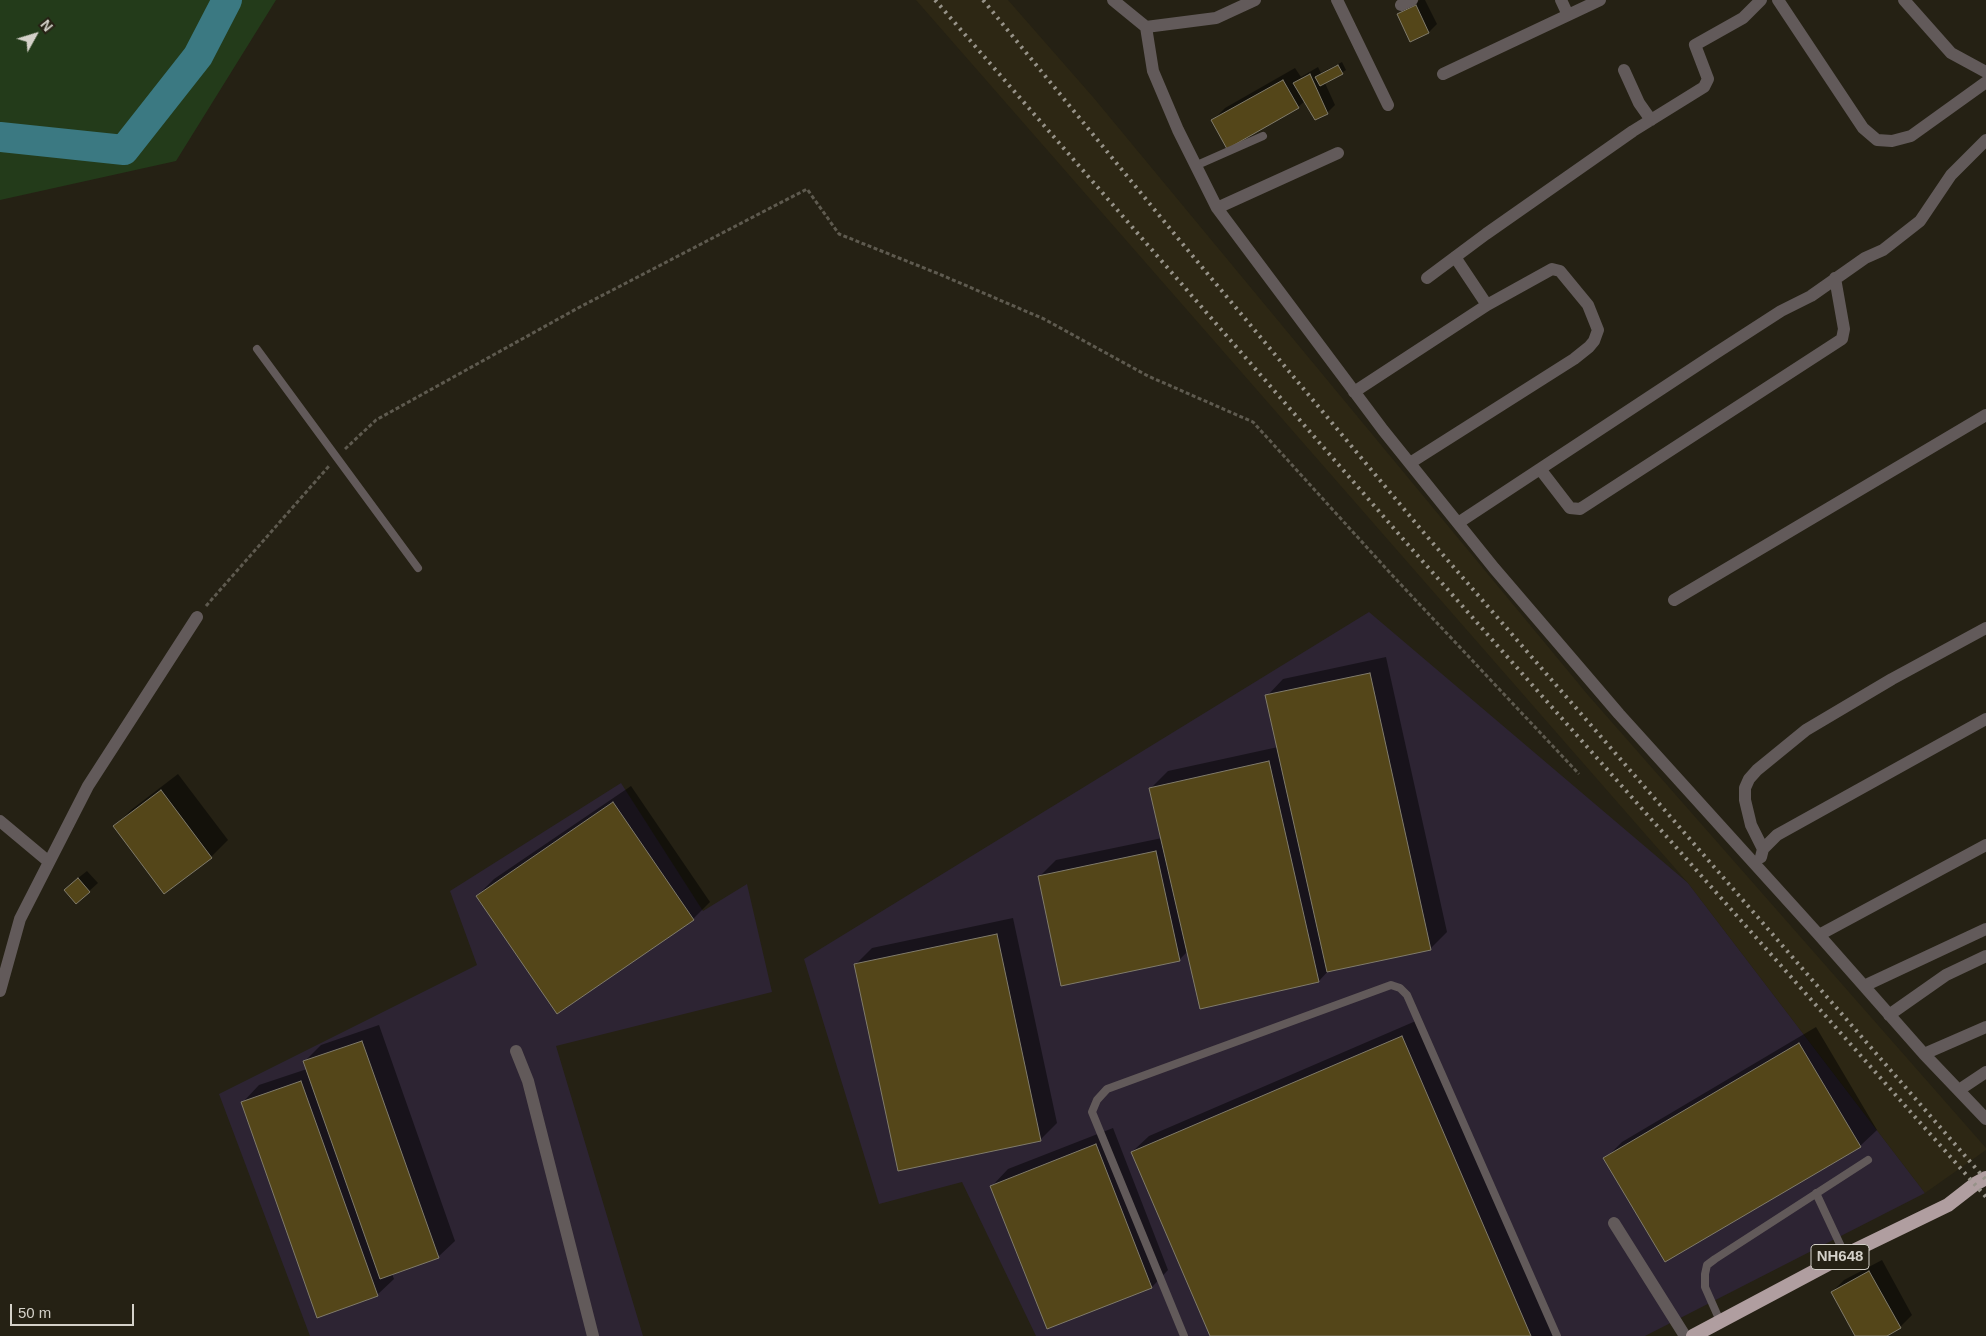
<!DOCTYPE html>
<style>
body{margin:0}
#map{position:relative;width:1986px;height:1336px;overflow:hidden;background:#252114;font-family:Arial,sans-serif}
canvas{display:block}
.north{position:absolute;left:10px;top:10px;width:50px;height:50px;-webkit-text-stroke:4px #252114;paint-order:stroke;rotate:51deg;font-size:14px;font-weight:700;line-height:20px;text-align:center;color:#d4d1c9}
.north::after{content:'';display:block;margin:auto;width:18px;height:22px;background:#d4d1c9;clip-path:polygon(50% 0,100% 100%,50% 72%,0 100%)}
.scale{position:absolute;left:10px;top:1304px;width:124px;height:22px;box-sizing:border-box;border:2px solid #d4d1c9;border-top:0;padding-left:6px;font-size:15px;line-height:18px;white-space:nowrap;color:#d4d1c9;-webkit-text-stroke:4px #252114;paint-order:stroke}
</style>
<div id="map">
<canvas width="1986" height="1336"></canvas>
<div class="north">N</div>
<div class="scale">50 m</div>
</div>
<script>
const ctx = document.querySelector('canvas').getContext('2d');
ctx.lineJoin = 'round';
function fill(path, color) {
  ctx.fillStyle = color;
  ctx.fill(path, 'evenodd');
}
function toPath(rows) {
  const path = new Path2D();
  for (const r of rows) {
    path.moveTo(r[0], r[1]);
    for (let i = 2; i < r.length; i += 2) path.lineTo(r[i], r[i + 1]);
  }
  return path;
}
function strokePath(path, color, width, dash) {
  ctx.strokeStyle = color;
  ctx.lineWidth = width;
  ctx.lineCap = dash ? 'butt' : 'round';
  ctx.setLineDash(dash || []);
  ctx.stroke(path);
}
function write(font, color, halo, rows, align = 'center') {
  ctx.font = font + ' Arial,sans-serif';
  ctx.lineWidth = 4;
  ctx.setLineDash([]);
  ctx.textBaseline = 'middle';
  ctx.strokeStyle = halo;
  ctx.fillStyle = color;
  for (const [text, x, y, turn = 0] of rows) {
    ctx.save();
    ctx.translate(x, y);
    ctx.rotate((+turn || 0) * Math.PI / 180);
    ctx.textAlign = isNaN(turn) ? turn : align;
    if (halo) ctx.strokeText(text, 0, 0);
    ctx.fillText(text, 0, 0);
    ctx.restore();
  }
}
const industrial = toPath([
 [1369,612,1688,883,1925,1193,1645,1336,1036,1336,962,1182,879,1204,804,959],
 [621,783,703,911,747,884,772,992,556,1046,643,1336,310,1336,219,1094,477,965,450,891]
]);
const built = toPath([
 [916,0,1008,0,1093,97,1588,695,1986,1148,1986,1150,1925,1193,1688,883]
]);
const green = toPath([
 [0,0,276,0,176,161,0,200]
]);
const shadow = toPath([
 [1420,0,1425,0,1437,24,1429,32,1411,41,1398,15,1406,7],
 [1342,62,1346,70,1325,83,1335,105,1327,113,1306,100,1298,107,1212,121,1225,108,1295,68,1301,77,1318,67,1321,73],
 [1386,657,1447,932,1430,949,1329,970,1319,981,1201,1007,1188,951,1179,960,1039,877,1056,860,1162,838,1151,788,1168,771,1278,747,1267,696,1283,679],
 [178,774,228,840,211,857,164,892,115,826,131,810],
 [631,786,710,902,693,919,557,1012,477,896,494,879],
 [87,871,98,883,76,903,73,882],
 [1013,918,1057,1123,1040,1140,855,965,872,948],
 [1418,1020,1555,1336,1212,1336,1132,1152,1149,1136],
 [379,1025,455,1241,438,1257,392,1274,394,1279,377,1295,243,1102,259,1085,307,1069,305,1061,321,1045],
 [1816,1027,1877,1130,1860,1146,1605,1159,1622,1142],
 [1113,1128,1168,1270,1152,1287,1047,1327,992,1186,1008,1169],
 [1882,1260,1912,1315,1900,1327,1884,1336,1856,1336,1832,1292,1844,1280]
]);
const river = toPath([
 [0,137,124,150,198,56,227,0]
]);
const building = toPath([
 [1416,5,1429,33,1410,42,1397,14,1416,5],
 [1338,65,1343,74,1320,86,1315,77,1338,65],
 [1310,74,1328,114,1315,120,1293,83,1310,74],
 [1283,80,1299,108,1227,149,1211,120,1283,80],
 [1370,673,1431,950,1327,972,1265,695,1370,673],
 [1269,761,1319,982,1200,1009,1149,788,1269,761],
 [161,790,212,858,164,894,113,826,161,790],
 [613,802,694,920,557,1014,476,896,613,802],
 [1156,851,1180,961,1061,986,1038,876,1156,851],
 [78,878,90,892,76,904,64,890,78,878],
 [997,934,1041,1141,898,1171,854,964,997,934],
 [1402,1036,1531,1336,1210,1336,1131,1152,1402,1036],
 [362,1041,439,1258,380,1279,303,1061,362,1041],
 [1799,1043,1861,1147,1665,1262,1603,1158,1799,1043],
 [301,1081,378,1296,317,1318,241,1102,301,1081],
 [1096,1144,1152,1288,1047,1329,990,1186,1096,1144],
 [1869,1271,1901,1328,1887,1336,1855,1336,1831,1292,1869,1271]
]);
const path = toPath([
 [345,449,376,420,578,308,807,189,839,234,939,274,1044,319,1148,376,1253,422,1392,575,1579,774],
 [206,606,329,466]
]);
const service = toPath([
 [1195,166,1263,136],
 [257,349,418,568],
 [1816,1193,1845,1255],
 [1720,1321,1705,1287,1705,1274,1707,1265,1715,1259,1868,1160],
 [1184,1336,1092,1112,1097,1100,1107,1089,1391,985,1400,988,1407,995,1557,1336]
]);
const minor = toPath([
 [1113,0,1146,27,1153,71,1178,130,1217,208,1383,430,1494,568,1619,714,1819,935,1924,1054,1986,1119],
 [1337,0,1388,105],
 [1561,0,1568,15],
 [1778,0,1863,128,1877,140,1892,141,1911,136,1986,82],
 [1904,0,1951,53,1986,72],
 [1401,5,1412,0],
 [1146,27,1216,18,1255,0],
 [1624,70,1639,103,1651,120],
 [1443,74,1600,0],
 [1217,208,1338,153],
 [1455,257,1487,305],
 [1427,278,1486,234,1633,131,1704,87,1708,79,1695,45,1743,18,1761,0],
 [1354,392,1487,305,1552,269,1560,271,1588,305,1598,330,1594,341,1589,347,1574,359,1410,463],
 [1540,469,1570,508,1580,509,1842,339,1844,329,1835,278],
 [1458,523,1716,353,1781,311,1811,296,1865,258,1883,250,1920,221,1951,175,1986,140],
 [1674,600,1986,415],
 [0,821,49,862],
 [1763,849,1751,825,1745,800,1745,788,1749,779,1757,770,1806,730,1892,679,1986,628],
 [1761,857,1763,849,1777,835,1986,719],
 [1819,935,1986,845],
 [1864,986,1986,929],
 [0,991,20,919,88,786,197,617],
 [1889,1015,1946,975,1986,956],
 [516,1051,528,1081,593,1336],
 [1924,1054,1986,1027],
 [1959,1090,1986,1072],
 [1614,1223,1685,1336]
]);
const trunk = toPath([
 [1693,1336,1845,1255,1948,1205,1975,1184,1986,1178]
]);
const rail = toPath([
 [935,0,1410,547,1986,1197],
 [983,0,1181,242,1424,533,1986,1180]
]);
const shields = [
 [1840,1257,58]
];
const shieldNames = [
 ["NH648",1840,1257]
];
fill(industrial, '#2d2433');
fill(built, '#2d2714');
fill(green, '#233b1a');
fill(shadow, '#0007');
strokePath(river, '#3b7982', 30);
fill(building, '#544619');
strokePath(building, '#807b6b', 1);
strokePath(path, '#5e5a4f', 3, [4, 2.5]);
strokePath(service, '#625a5a', 8);
strokePath(minor, '#625a5a', 12);
strokePath(trunk, '#b09ea0', 14);
strokePath(rail, '#979389', 4, [2.5, 5]);
for (const [x, y, w] of shields) {
  const box = new Path2D();
  box.roundRect(x - w / 2, y - 12.5, w, 25, 4);
  ctx.fillStyle = '#252114';
  ctx.fill(box);
  strokePath(box, '#d4d1c9', 1);
}
write('bold 15px', '#d4d1c9', null, shieldNames);
</script>
